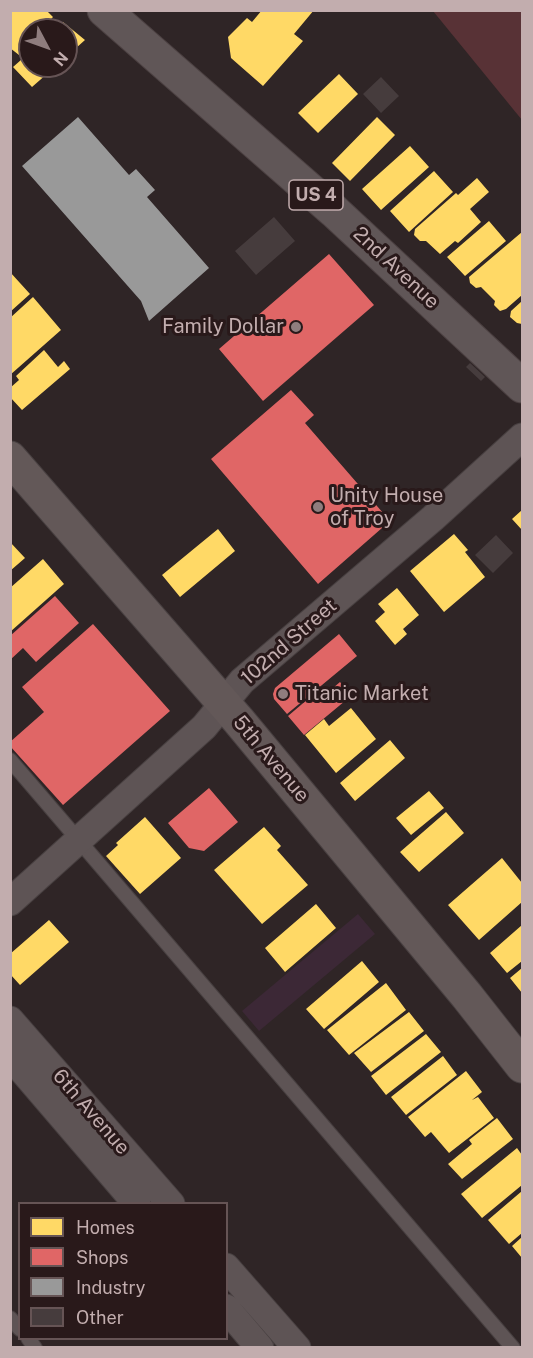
<!DOCTYPE html>
<style>
body{margin:0}
#map{position:relative;width:533px;height:1358px;overflow:hidden;background:#2f2526;font-family:"Public Sans",sans-serif}
canvas{display:block}
.frame{position:absolute;inset:0;border:12px solid #c2adae;pointer-events:none}
.legend{position:absolute;left:18px;top:1202px;width:210px;height:138px;box-sizing:border-box;background:#29191a;border:2px solid #665455;margin:0;padding:8px 10px;list-style:none;font-size:18px;color:#c2adae}
.legend li{display:flex;align-items:center;gap:12px;height:30px}
.legend b{width:30px;border:2px solid #665455}
.north{position:absolute;left:18px;top:18px;width:60px;height:60px;box-sizing:border-box;background:#29191a;border:2px solid #665455;border-radius:50%;rotate:131deg;font-size:16px;font-weight:700;line-height:24px;text-align:center;color:#c2adae}
.north::after{content:'';display:block;margin:auto;width:21px;height:27px;background:#8f7d7e;clip-path:polygon(50% 0,100% 100%,50% 72%,0 100%)}
</style>
<div id="map">
<canvas width="533" height="1358"></canvas>
<div class="frame"></div>
<ul class="legend">
<li><b style="height:16px;background:#ffd966"></b>Homes</li>
<li><b style="height:16px;background:#e06666"></b>Shops</li>
<li><b style="height:16px;background:#999"></b>Industry</li>
<li><b style="height:16px;background:#463c3d"></b>Other</li>
</ul>
<div class="north">N</div>
</div>
<script>
const ctx = document.querySelector('canvas').getContext('2d');
ctx.lineJoin = 'round';
function fill(path, color) {
  ctx.fillStyle = color;
  ctx.fill(path, 'evenodd');
}
function toPath(rows) {
  const path = new Path2D();
  for (const r of rows) {
    path.moveTo(r[0], r[1]);
    for (let i = 2; i < r.length; i += 2) path.lineTo(r[i], r[i + 1]);
  }
  return path;
}
function strokePath(path, color, width, dash) {
  ctx.strokeStyle = color;
  ctx.lineWidth = width;
  ctx.lineCap = dash ? 'butt' : 'round';
  ctx.setLineDash(dash || []);
  ctx.stroke(path);
}
function write(font, color, halo, rows, align = 'center') {
  ctx.font = font + ' "Public Sans",sans-serif';
  ctx.lineWidth = 6;
  ctx.setLineDash([]);
  ctx.textBaseline = 'middle';
  ctx.strokeStyle = halo;
  ctx.fillStyle = color;
  for (const [text, x, y, turn = 0] of rows) {
    ctx.save();
    ctx.translate(x, y);
    ctx.rotate((+turn || 0) * Math.PI / 180);
    ctx.textAlign = isNaN(turn) ? turn : align;
    if (halo) ctx.strokeText(text, 0, 0);
    ctx.fillText(text, 0, 0);
    ctx.restore();
  }
}
const green = toPath([
 [358,914,375,934,259,1031,242,1011]
]);
const water = toPath([
 [433,11,522,11,522,120]
]);
const homes = toPath([
 [13,10,46,10,53,17,41,30,30,30,30,42,19,55,10,48,10,13],
 [262,10,314,10,294,34,303,41,263,86,231,58,228,37,247,18,252,22],
 [63,22,85,40,66,57,66,30,54,30],
 [30,52,30,66,56,66,32,87,13,67],
 [339,74,358,94,318,133,298,113],
 [377,117,395,135,350,181,332,163],
 [410,146,429,167,381,210,362,189],
 [434,171,453,192,409,232,390,211],
 [477,178,489,192,470,209,481,222,458,243,455,241,440,254,426,241,420,241,414,235,415,229,456,193,458,195],
 [489,221,506,241,465,276,447,257],
 [522,232,522,295,506,309,500,311,494,305,495,301,481,287,476,288,470,283,469,277],
 [10,272,30,294,10,312],
 [33,297,61,330,10,375,10,318],
 [522,301,522,324,517,323,510,317,511,311],
 [44,350,58,367,64,361,70,369,22,410,10,397,10,388,19,380,16,376],
 [522,510,522,530,512,519],
 [218,529,235,551,180,597,162,575],
 [454,534,468,550,465,552,485,577,444,612,410,571],
 [10,542,25,558,10,571],
 [43,559,64,584,10,632,10,588],
 [397,588,419,615,403,629,407,634,395,645,375,621,385,612,378,604],
 [351,708,376,739,336,773,305,735,324,719,329,726],
 [390,740,405,758,355,801,340,783],
 [429,791,444,808,411,835,396,818],
 [446,812,464,833,419,872,400,852],
 [145,817,181,858,140,894,106,856,118,845,116,843],
 [264,827,281,846,277,850,308,885,262,924,214,870],
 [502,858,522,883,522,902,479,940,448,905],
 [316,904,336,928,285,972,265,948],
 [49,920,69,942,20,985,10,974,10,954],
 [522,925,522,961,507,973,490,953],
 [362,961,379,982,324,1029,306,1009],
 [522,968,522,993,510,978],
 [386,983,406,1010,349,1055,327,1030],
 [409,1012,424,1031,371,1072,354,1053],
 [426,1034,441,1052,386,1095,371,1076],
 [443,1056,457,1075,406,1115,391,1097],
 [466,1071,482,1092,472,1100,478,1097,494,1118,449,1153,431,1132,425,1137,408,1117],
 [497,1118,513,1139,462,1179,448,1164,472,1144,469,1140],
 [517,1148,522,1155,522,1185,482,1218,461,1194],
 [522,1191,522,1233,509,1244,488,1220],
 [522,1237,522,1258,512,1246]
]);
const shops = toPath([
 [329,254,374,305,263,401,219,349],
 [291,390,314,415,305,423,390,521,318,584,211,459],
 [55,596,79,623,36,662,23,648,10,660,10,636],
 [93,624,170,711,63,805,10,746,10,742,44,712,22,687],
 [339,634,357,656,287,714,274,699,273,694,275,688],
 [340,682,351,696,304,735,288,716,315,693,320,699],
 [209,788,238,822,204,851,189,848,168,823]
]);
const industry = toPath([
 [78,117,129,175,136,169,155,190,147,197,209,268,149,321,141,301,22,166]
]);
const building = toPath([
 [381,77,399,96,381,113,363,94],
 [274,217,295,241,256,275,235,251],
 [470,363,485,377,481,381,466,367],
 [496,535,513,553,493,573,475,555]
]);
const lane = toPath([
 [10,760,513,1348],
 [10,1318,20,1329],
 [28,1338,35,1348]
]);
const street = toPath([
 [10,902,204,727,242,681,433,518,522,437],
 [10,1020,171,1204],
 [10,1056,137,1204],
 [226,1267,297,1348],
 [226,1308,260,1348]
]);
const secondary = toPath([
 [10,458,239,721,467,996,522,1066]
]);
const primary = toPath([
 [104,10,334,211,522,386]
]);
const markers = [
 [296,327,6,"#8f7d7e"],
 [318,507,6,"#8f7d7e"],
 [283,694,6,"#8f7d7e"]
];
const shields = [
 [316,195,54]
];
const shieldNames = [
 ["US 4",316,195]
];
const streetNames = [
 ["2nd Avenue",396,268,43],
 ["102nd Street",289,642,-41],
 ["5th Avenue",271,759,50],
 ["6th Avenue",91,1112,49]
];
const poiNames = [
 ["Family Dollar",284,327,"right"],
 ["Unity House",330,496],
 ["of Troy",330,519],
 ["Titanic Market",295,694]
];
fill(green, '#3c2836');
fill(water, '#583236');
fill(homes, '#ffd966');
fill(shops, '#e06666');
fill(industry, '#999');
fill(building, '#463c3d');
strokePath(lane, '#484041', 16);
strokePath(street, '#484041', 29);
strokePath(secondary, '#484041', 35);
strokePath(primary, '#4c4142', 35);
strokePath(lane, '#5e5455', 14);
strokePath(street, '#5e5455', 27);
strokePath(secondary, '#635858', 33);
strokePath(primary, '#605657', 33);
for (const [x, y, r, color] of markers) {
  const dot = new Path2D();
  dot.arc(x, y, r, 0, 2 * Math.PI);
  ctx.fillStyle = color;
  ctx.fill(dot);
  strokePath(dot, '#29191a', 2);
}
for (const [x, y, w] of shields) {
  const box = new Path2D();
  box.roundRect(x - w / 2, y - 15, w, 30, 4.5);
  ctx.fillStyle = '#29191a';
  ctx.fill(box);
  strokePath(box, '#c2adae', 1.5);
}
write('bold 18px', '#c2adae', null, shieldNames);
write('20px', '#c2adae', '#29191a', streetNames);
write('20px', '#c2adae', '#29191a', poiNames, 'left');
</script>
